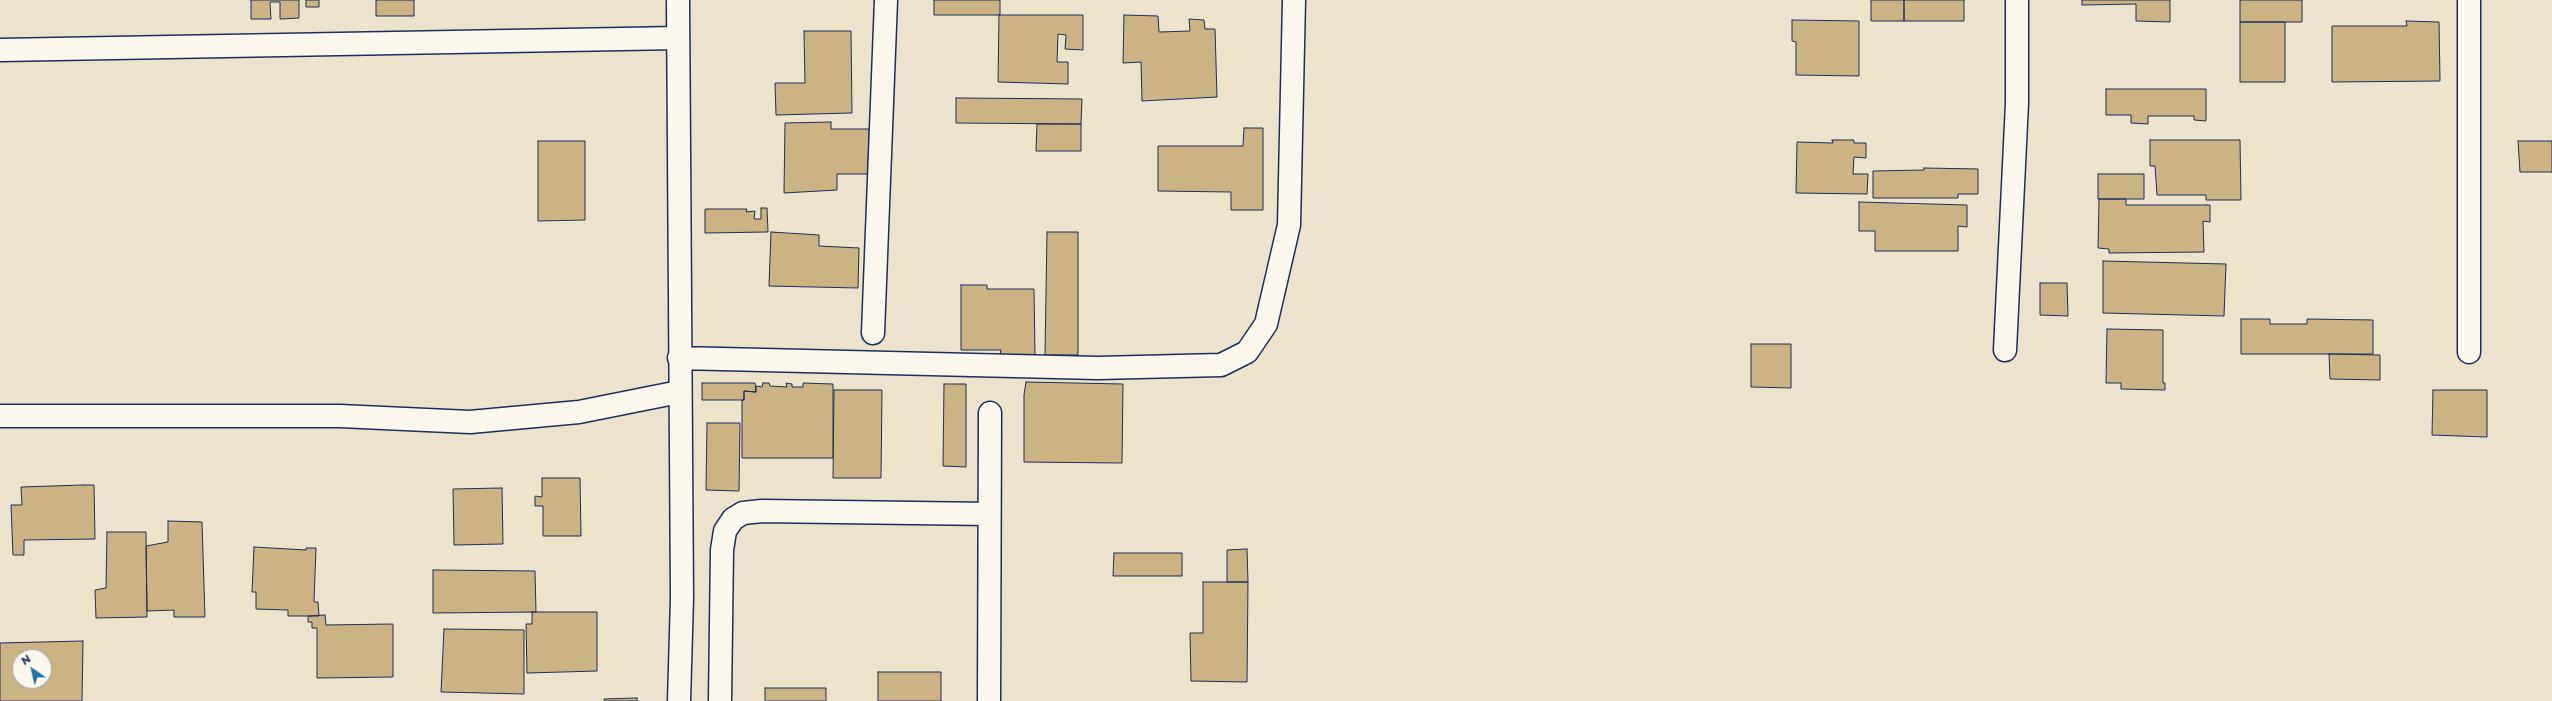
<!DOCTYPE html>
<style>
body{margin:0}
#map{position:relative;width:2552px;height:701px;overflow:hidden;background:#ede3cc;font-family:"Playpen Sans",sans-serif}
canvas{display:block}
.north{position:absolute;left:12px;top:649px;width:40px;height:40px;box-sizing:border-box;background:#fbf7ec;border:1px solid #a1a7b3;border-radius:50%;rotate:326deg;font-size:11px;font-weight:700;line-height:16px;text-align:center;color:#1b2f5e}
.north::after{content:'';display:block;margin:auto;width:14px;height:18px;background:#1f6fb2;clip-path:polygon(50% 0,100% 100%,50% 72%,0 100%)}
</style>
<div id="map">
<canvas width="2552" height="701"></canvas>
<div class="north">N</div>
</div>
<script>
const ctx = document.querySelector('canvas').getContext('2d');
ctx.lineJoin = 'round';
function fill(path, color) {
  ctx.fillStyle = color;
  ctx.fill(path, 'evenodd');
}
function toPath(rows) {
  const path = new Path2D();
  for (const r of rows) {
    path.moveTo(r[0], r[1]);
    for (let i = 2; i < r.length; i += 2) path.lineTo(r[i], r[i + 1]);
  }
  return path;
}
function strokePath(path, color, width, dash) {
  ctx.strokeStyle = color;
  ctx.lineWidth = width;
  ctx.lineCap = dash ? 'butt' : 'round';
  ctx.setLineDash(dash || []);
  ctx.stroke(path);
}
const building = toPath([
 [251,0,299,0,299,18,280,19,280,2,270,2,271,19,251,19,251,0],
 [306,0,319,0,319,7,306,7,306,0],
 [376,0,414,0,414,16,376,16,376,0],
 [934,0,1000,0,1000,15,934,15,934,0],
 [1871,0,1904,0,1904,21,1871,21,1871,0],
 [1904,0,1964,0,1964,21,1904,21,1904,0],
 [2082,0,2170,0,2170,22,2136,21,2136,4,2082,5,2082,0],
 [2240,0,2302,0,2302,22,2240,22,2240,0],
 [999,15,1083,15,1083,50,1065,49,1066,35,1058,34,1057,62,1068,62,1068,84,998,82,999,15],
 [1124,15,1158,16,1159,32,1190,31,1189,19,1204,20,1205,29,1215,29,1217,97,1142,101,1141,62,1123,63,1124,15],
 [1792,20,1859,21,1859,76,1796,75,1796,42,1792,41,1792,20],
 [2406,21,2439,22,2440,81,2332,82,2332,26,2407,26,2406,21],
 [2240,22,2285,22,2285,82,2240,82,2240,22],
 [804,31,851,31,852,113,776,115,775,83,805,83,804,31],
 [2106,89,2206,89,2206,121,2194,120,2194,116,2148,116,2148,124,2131,123,2131,115,2106,115,2106,89],
 [956,98,1082,99,1081,124,956,123,956,98],
 [831,122,831,129,869,129,868,174,837,174,837,190,784,193,785,123,831,122],
 [1037,124,1081,124,1081,151,1036,151,1037,124],
 [1244,128,1263,128,1263,210,1231,210,1231,192,1158,191,1158,146,1243,146,1244,128],
 [1832,140,1854,140,1854,143,1866,143,1866,158,1854,157,1853,174,1868,174,1867,194,1796,193,1797,142,1833,143,1832,140],
 [2150,140,2240,140,2241,200,2206,200,2206,195,2157,195,2155,166,2150,166,2150,140],
 [538,141,585,141,585,220,538,221,538,141],
 [2518,141,2552,141,2552,172,2520,172,2518,141],
 [1924,168,1978,169,1978,194,1958,194,1958,198,1873,198,1873,171,1924,170,1924,168],
 [2098,174,2144,174,2144,199,2098,199,2098,174],
 [2099,199,2126,199,2126,205,2210,205,2210,222,2203,221,2204,252,2109,253,2109,249,2098,248,2099,199],
 [1859,202,1967,205,1967,227,1958,226,1958,251,1875,251,1875,231,1859,231,1859,202],
 [761,208,767,208,768,232,705,233,705,209,747,209,746,212,755,211,754,219,761,219,761,208],
 [771,232,819,235,819,246,859,248,858,288,769,286,771,232],
 [1047,232,1078,232,1078,355,1045,355,1047,232],
 [2103,261,2226,264,2224,316,2103,313,2103,261],
 [2040,283,2067,283,2068,316,2040,315,2040,283],
 [961,285,987,285,987,289,1034,289,1035,355,1000,355,1001,350,961,350,961,285],
 [2241,319,2270,319,2270,324,2307,324,2307,319,2373,320,2373,354,2241,354,2241,319],
 [2107,329,2163,330,2163,383,2165,383,2165,390,2121,389,2121,383,2106,383,2107,329],
 [1751,344,1791,344,1791,388,1751,387,1751,344],
 [2329,354,2380,355,2380,380,2330,379,2329,354],
 [1026,382,1123,384,1122,463,1024,462,1024,395,1026,382],
 [702,383,755,383,756,392,744,391,744,400,702,400,702,383],
 [763,383,769,383,770,386,787,387,786,383,792,384,792,387,803,387,803,383,833,384,833,458,742,458,742,400,744,400,744,391,756,392,756,386,762,387,763,383],
 [944,384,966,384,966,467,943,466,944,384],
 [834,390,882,390,881,478,833,478,834,390],
 [2433,390,2487,390,2487,437,2432,435,2433,390],
 [707,423,740,423,739,491,706,490,707,423],
 [542,478,580,478,581,536,543,536,543,506,535,506,535,496,542,497,542,478],
 [83,485,94,485,95,539,24,540,24,555,13,555,11,505,22,505,21,487,83,485],
 [502,488,503,544,454,545,453,489,502,488],
 [168,521,202,522,205,617,174,617,174,610,147,611,146,546,168,542,168,521],
 [107,532,146,532,147,617,96,618,95,590,106,588,107,532],
 [254,547,306,550,306,548,316,548,314,602,318,602,319,616,288,616,288,610,256,609,256,592,252,592,254,547],
 [1247,549,1248,582,1227,582,1227,550,1247,549],
 [1114,553,1182,553,1182,576,1113,576,1114,553],
 [433,570,535,571,536,612,433,613,433,570],
 [1203,582,1248,582,1247,682,1191,681,1190,633,1203,633,1203,582],
 [532,612,597,612,597,671,527,673,526,624,532,624,532,612],
 [325,615,326,625,393,624,393,677,317,678,317,628,312,628,312,622,308,622,308,616,325,615],
 [444,629,524,630,524,694,441,692,444,629],
 [83,641,82,701,0,701,0,643,83,641],
 [20,657,44,657,44,681,20,681,20,657],
 [878,672,941,672,941,701,878,701,878,672],
 [765,688,826,688,826,701,765,701,765,688],
 [637,698,637,701,604,701,604,699,637,698]
]);
const minor = toPath([
 [678,0,682,598,679,701],
 [2469,0,2469,352],
 [0,50,678,38],
 [873,333,886,0],
 [2005,350,2017,103,2017,0],
 [679,358,1098,368,1221,365,1247,352,1266,324,1289,225,1294,0],
 [0,416,340,416,470,422,579,412,679,392],
 [720,701,722,550,725,531,733,519,743,513,762,511,989,514],
 [989,701,990,413]
]);
fill(building, '#ccb383');
strokePath(building, '#1b2f5e', 1);
strokePath(minor, '#1b2f5e', 25);
strokePath(minor, '#fbf7ec', 22);
</script>
